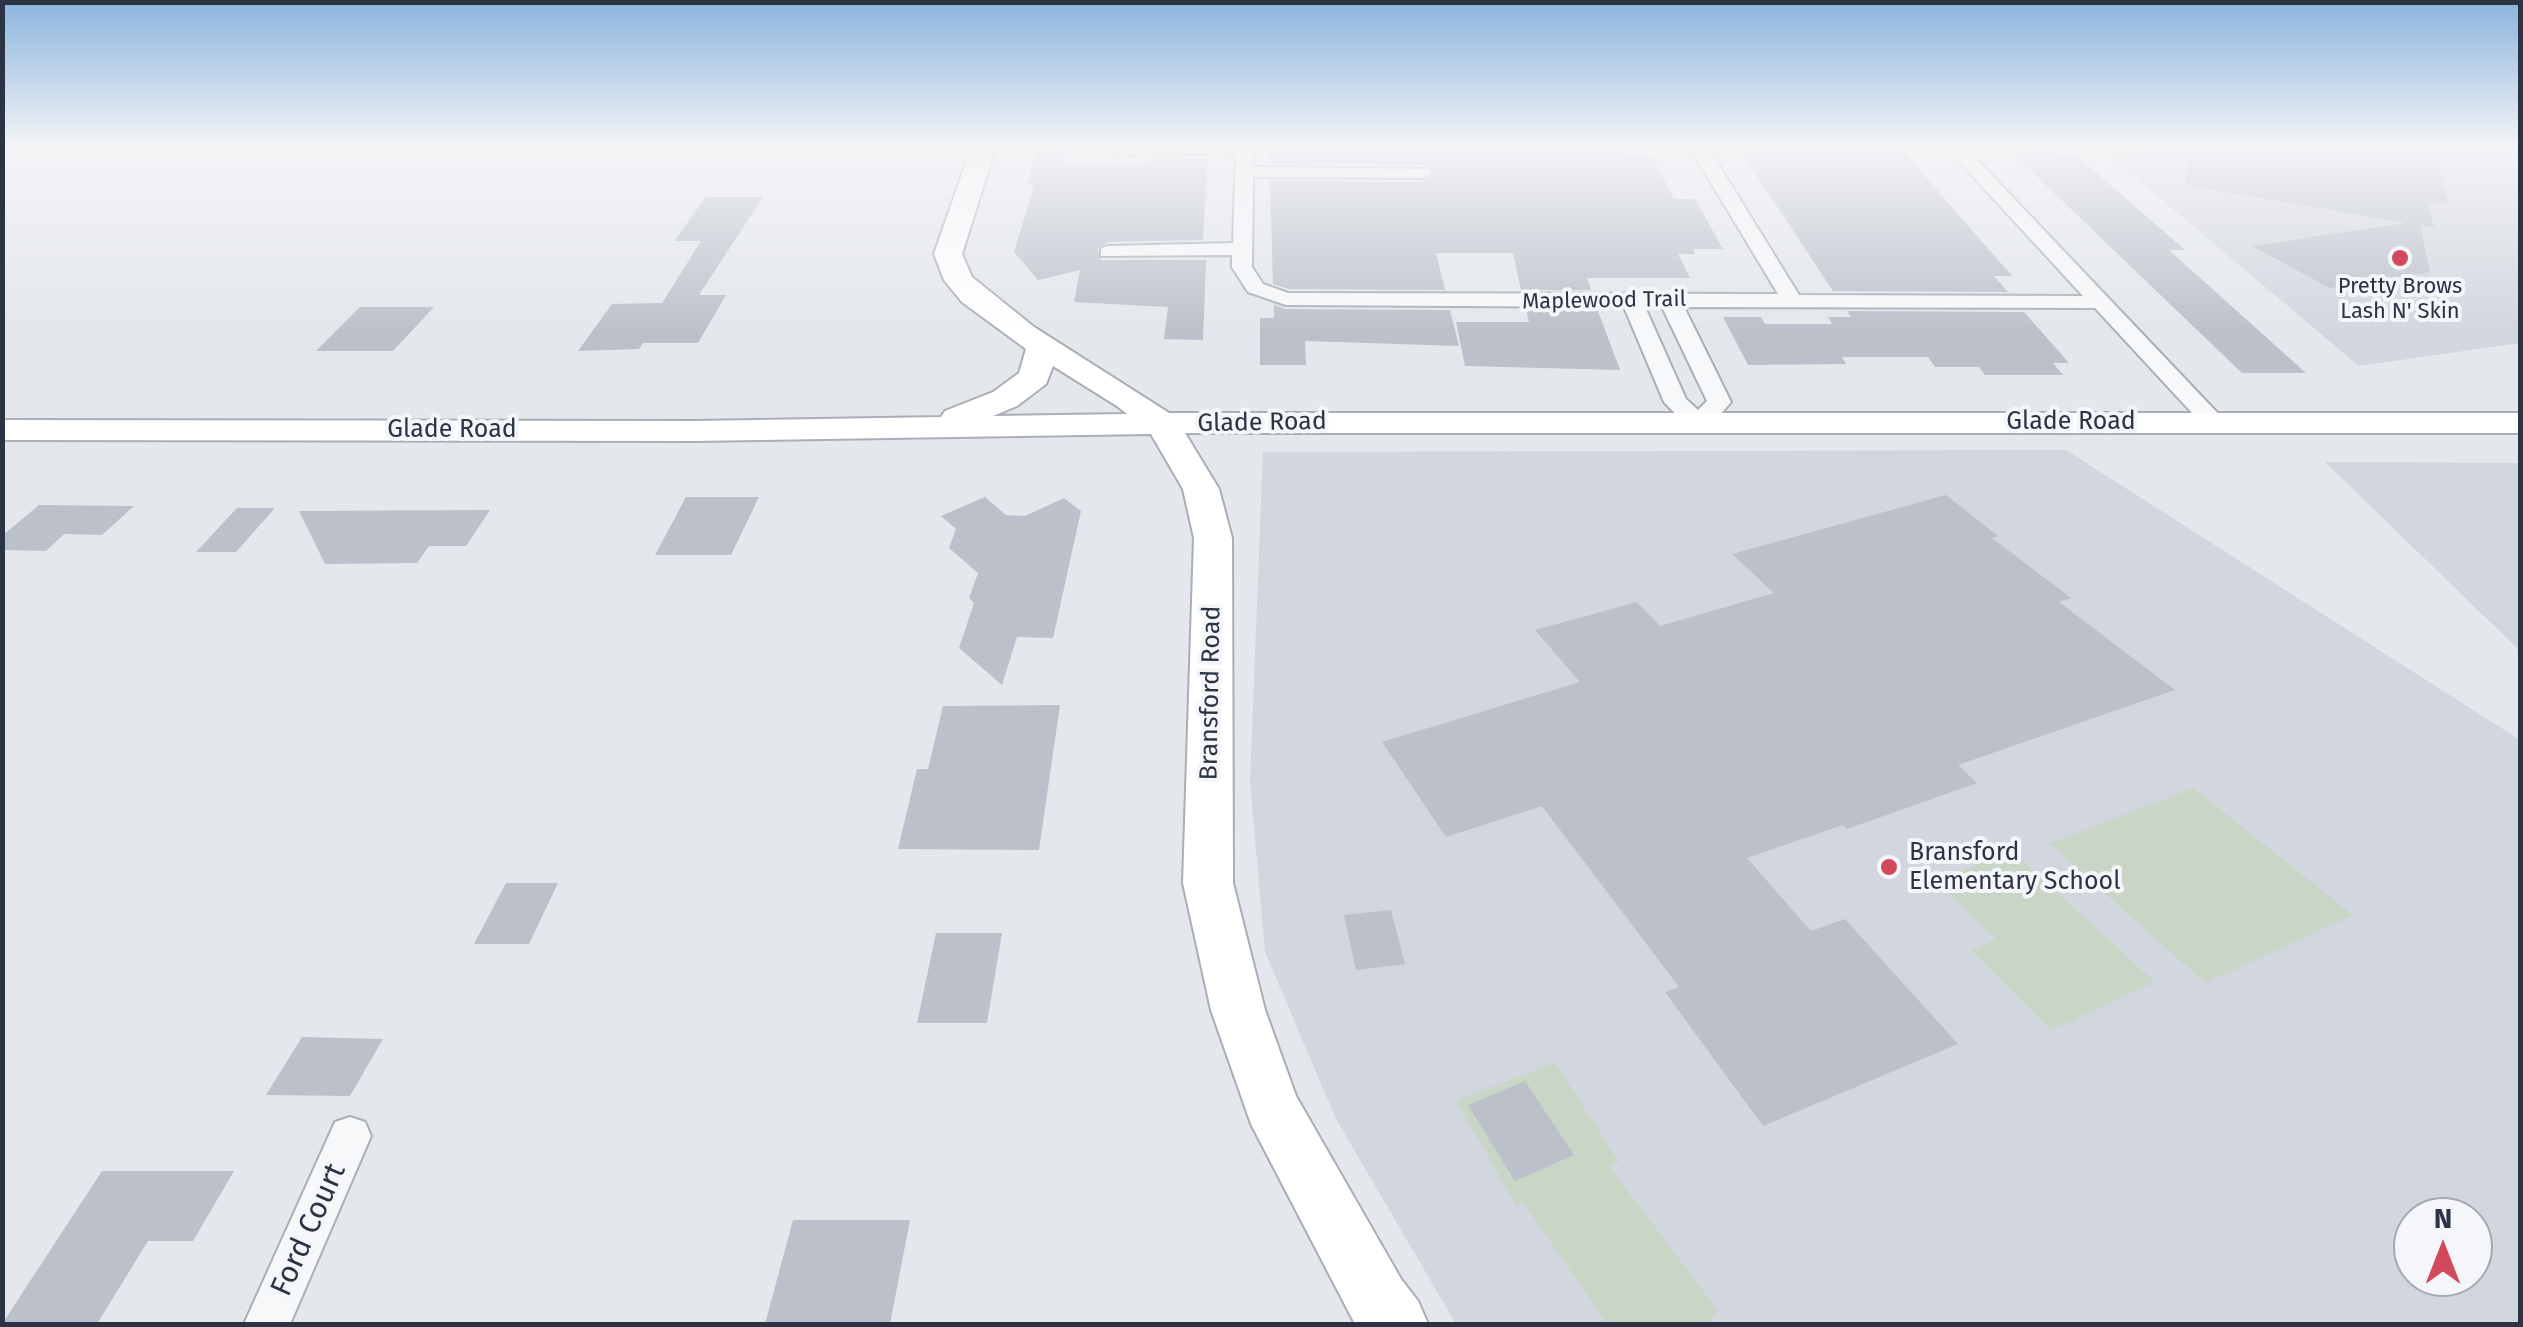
<!DOCTYPE html>
<style>
body{margin:0}
#map{position:relative;width:2523px;height:1327px;overflow:hidden;background:#e4e7ec;font-family:"Fira Sans",sans-serif}
canvas{display:block}
.frame{position:absolute;inset:0;border:5px solid #2b3445;pointer-events:none}
.north{position:absolute;left:2393px;top:1197px;width:100px;height:100px;box-sizing:border-box;background:#f4f6f9;border:2px solid #a4a8b1;border-radius:50%;rotate:0deg;font-size:28px;font-weight:700;line-height:40px;text-align:center;color:#2b3445}
.north::after{content:'';display:block;margin:auto;width:35px;height:45px;background:#d1495b;clip-path:polygon(50% 0,100% 100%,50% 72%,0 100%)}
</style>
<div id="map">
<canvas width="2523" height="1327"></canvas>
<div class="frame"></div>
<div class="north">N</div>
</div>
<script>
const ctx = document.querySelector('canvas').getContext('2d');
ctx.lineJoin = 'round';
function fill(path, color) {
  ctx.fillStyle = color;
  ctx.fill(path, 'evenodd');
}
function toPath(rows) {
  const path = new Path2D();
  for (const r of rows) {
    path.moveTo(r[0], r[1]);
    for (let i = 2; i < r.length; i += 2) path.lineTo(r[i], r[i + 1]);
  }
  return path;
}
function strokePath(path, color, width, dash) {
  ctx.strokeStyle = color;
  ctx.lineWidth = width;
  ctx.lineCap = dash ? 'butt' : 'round';
  ctx.setLineDash(dash || []);
  ctx.stroke(path);
}
function write(font, color, halo, rows, align = 'center') {
  ctx.font = font + ' "Fira Sans",sans-serif';
  ctx.lineWidth = 8;
  ctx.setLineDash([]);
  ctx.textBaseline = 'middle';
  ctx.strokeStyle = halo;
  ctx.fillStyle = color;
  for (const [text, x, y, turn = 0] of rows) {
    ctx.save();
    ctx.translate(x, y);
    ctx.rotate((+turn || 0) * Math.PI / 180);
    ctx.textAlign = isNaN(turn) ? turn : align;
    if (halo) ctx.strokeText(text, 0, 0);
    ctx.fillText(text, 0, 0);
    ctx.restore();
  }
}
const built = toPath([
 [2098,146,2520,146,2520,343,2359,366],
 [2066,450,2520,740,2520,1324,1456,1324,1336,1119,1265,952,1250,782,1263,452],
 [2413,1217,2473,1217,2473,1277,2413,1277],
 [2325,462,2520,463,2520,654,2517,648]
]);
const green = toPath([
 [2193,788,2353,915,2205,983,2050,844],
 [2011,850,2073,907,2155,982,2051,1030,1972,951,1996,939,1937,881],
 [1555,1063,1619,1162,1609,1166,1718,1311,1707,1324,1607,1324,1523,1202,1516,1205,1456,1101]
]);
const building = toPath([
 [1039,146,1068,146,1063,164,1146,164,1147,160,1208,158,1203,240,1108,242,1097,248,1101,260,1206,260,1203,340,1164,339,1168,307,1074,302,1080,270,1038,280,1014,252,1034,186,1027,184],
 [1269,146,1624,146,1630,158,1653,158,1674,199,1695,199,1723,249,1693,249,1695,254,1678,254,1690,278,1587,278,1591,290,1521,290,1513,253,1436,253,1445,290,1289,289,1273,284,1270,181,1423,182,1436,174,1429,165,1270,163],
 [1737,146,1877,146,1882,152,1904,152,2012,276,1994,276,2008,292,1833,291],
 [2189,146,2434,146,2449,205,2428,202,2434,227,2420,225,2430,272,2330,288,2252,246,2406,223,2186,185],
 [2007,148,2051,148,2057,153,2074,153,2185,250,2169,250,2306,373,2242,373],
 [706,197,763,197,699,295,726,295,698,343,643,343,639,349,578,351,612,304,662,303,701,241,674,241],
 [1274,305,1286,309,1450,310,1459,346,1305,341,1306,365,1260,365,1260,318,1274,318],
 [360,307,434,307,393,351,316,351],
 [1526,310,1598,311,1620,370,1465,366,1456,322,1529,322],
 [1847,311,2024,312,2069,363,2053,363,2063,375,1985,375,1979,367,1935,367,1928,357,1842,357,1846,364,1748,365,1723,317,1761,317,1765,324,1832,324,1828,317,1851,317],
 [1946,495,1998,536,1992,538,2071,598,2059,602,2175,690,1958,765,1977,783,1847,829,1843,825,1747,858,1811,931,1845,919,1958,1044,1763,1126,1665,992,1679,987,1542,806,1446,837,1382,742,1580,682,1535,630,1637,602,1660,626,1774,593,1732,554],
 [686,497,759,497,731,555,655,555],
 [985,497,1006,515,1025,516,1064,498,1081,511,1053,638,1017,637,1002,685,959,648,974,603,969,598,978,573,949,548,956,529,941,516],
 [39,505,134,506,102,535,64,534,46,551,2,550,2,536],
 [237,508,275,508,236,552,196,552],
 [490,510,466,546,429,546,417,563,325,564,299,511],
 [1060,705,1039,850,898,849,917,769,928,769,943,706],
 [506,883,558,883,529,944,474,944],
 [1391,910,1405,964,1356,970,1344,915],
 [936,933,1002,933,987,1023,917,1023],
 [302,1037,383,1039,350,1096,266,1095],
 [1525,1081,1574,1155,1515,1181,1468,1105],
 [102,1171,234,1171,193,1241,148,1241,97,1324,2,1324],
 [793,1220,910,1220,890,1324,765,1324]
]);
const street = toPath([
 [1112,146,1254,146,1253,167,1429,169,1432,173,1423,178,1253,177,1252,267,1263,284,1288,293,1778,294,1689,146,1707,146,1799,295,2083,296,1945,146,1964,146,2226,422,2223,427,2205,427,2095,308,1684,307,1731,402,1708,429,1699,431,1690,429,1664,402,1624,307,1286,305,1248,292,1232,267,1232,255,1101,256,1101,248,1108,246,1233,243,1236,154,1117,155,1108,150,1112,146],
 [1645,307,1662,307,1707,401,1698,410,1686,399,1645,307],
 [350,1117,365,1122,371,1136,290,1324,244,1324,335,1122,350,1117]
]);
const secondary = toPath([
 [972,146,996,146,962,254,972,277,1034,327,1169,413,2520,413,2520,433,1185,433,1219,489,1232,538,1233,883,1265,1010,1296,1096,1401,1279,1418,1301,1428,1324,1355,1324,1251,1124,1211,1010,1183,883,1194,538,1183,489,1151,434,695,441,2,440,2,420,695,421,941,417,945,411,993,392,1019,373,1026,349,962,302,944,280,934,254,972,146],
 [1053,366,1117,406,1127,414,993,416,1017,406,1046,384,1053,366]
]);
const markers = [
 [2400,258,10,"#d1495b"],
 [1889,867,10,"#d1495b"]
];
const farPoinames = [
 ["Pretty Brows",2400,287],
 ["Lash N' Skin",2400,312]
];
const farStreetnames = [
 ["Maplewood Trail",1604,301,-1]
];
const streetNames = [
 ["Glade Road",2071,422],
 ["Glade Road",1262,423,-1],
 ["Glade Road",452,430],
 ["Bransford Road",1211,693,-89]
];
const poiNames = [
 ["Bransford",1909,853],
 ["Elementary School",1909,882]
];
const nearStreetnames = [
 ["Ford Court",309,1230,-66]
];
fill(built, '#d2d6de');
fill(green, '#c9d6c5');
fill(building, '#bbc0ca');
strokePath(street, '#a9aeb7', 4);
strokePath(secondary, '#a9aeb7', 4);
fill(street, '#f7f8fa');
fill(secondary, '#fff');
const sky = ctx.createLinearGradient(0, 0, 0, 332);
sky.addColorStop(0, '#8bb4dd');
sky.addColorStop(0.44, '#f3f4f6');
sky.addColorStop(1, '#f3f4f600');
ctx.fillStyle = sky;
ctx.fillRect(0, 0, 2523, 332);
for (const [x, y, r, color] of markers) {
  const dot = new Path2D();
  dot.arc(x, y, r, 0, 2 * Math.PI);
  ctx.fillStyle = color;
  ctx.fill(dot);
  strokePath(dot, '#f4f6f9', 4);
}
write('22px', '#2b3445', '#f4f6f9', farPoinames);
write('22px', '#2b3445', '#f4f6f9', farStreetnames);
write('25px', '#2b3445', '#f4f6f9', streetNames);
write('25px', '#2b3445', '#f4f6f9', poiNames, 'left');
write('30px', '#2b3445', '#f4f6f9', nearStreetnames);
</script>
